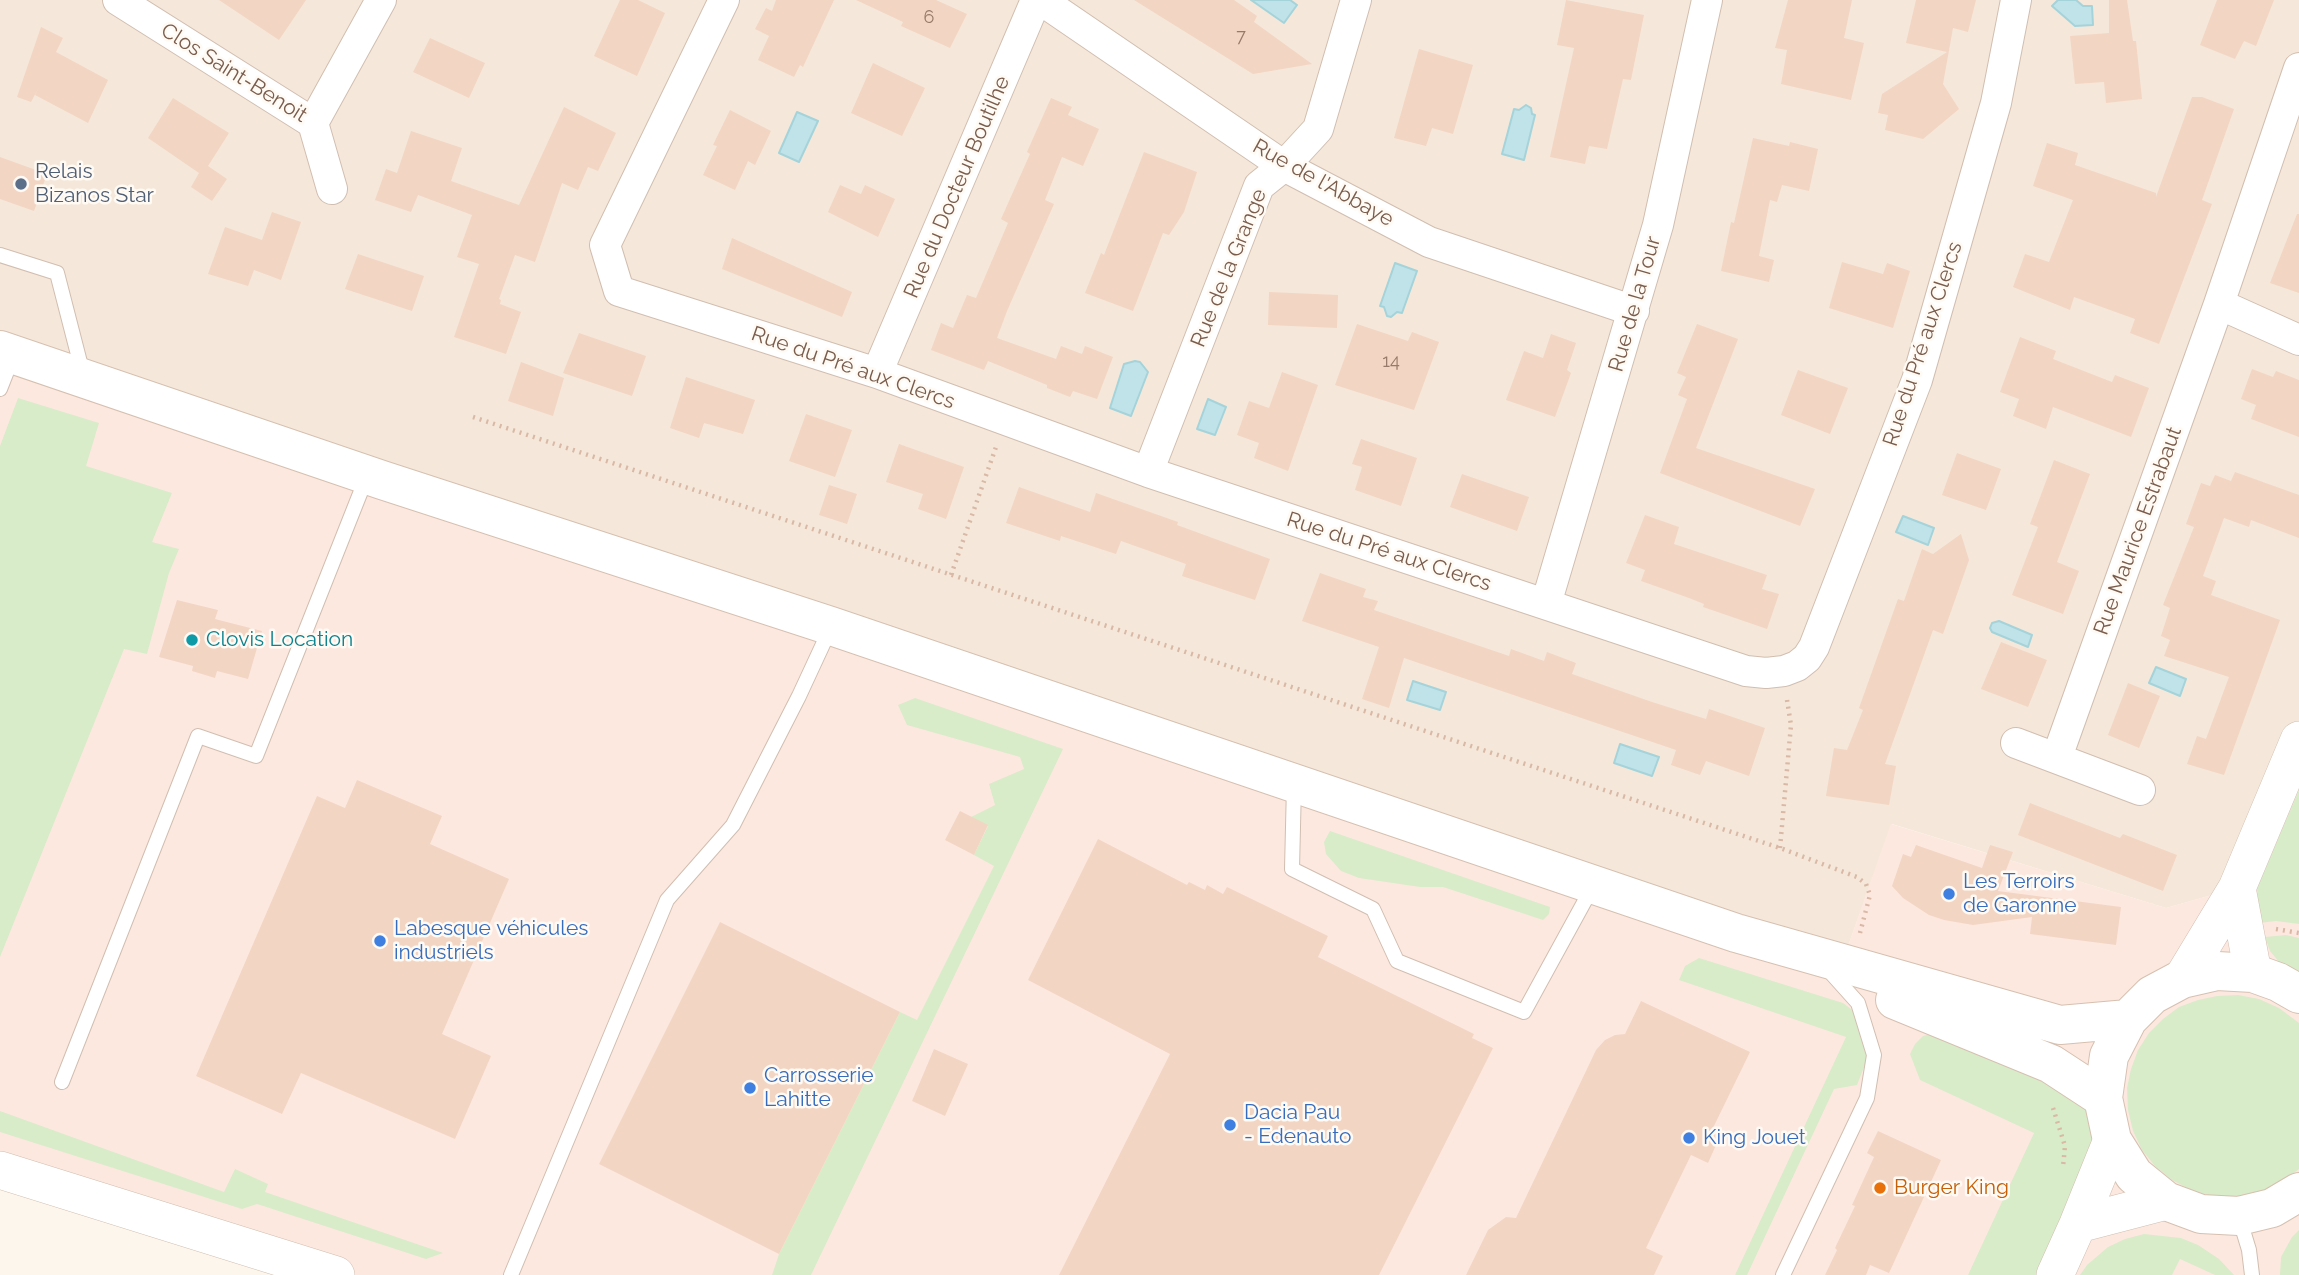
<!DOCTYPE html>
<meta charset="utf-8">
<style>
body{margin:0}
canvas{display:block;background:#fdf6ec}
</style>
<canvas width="2299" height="1275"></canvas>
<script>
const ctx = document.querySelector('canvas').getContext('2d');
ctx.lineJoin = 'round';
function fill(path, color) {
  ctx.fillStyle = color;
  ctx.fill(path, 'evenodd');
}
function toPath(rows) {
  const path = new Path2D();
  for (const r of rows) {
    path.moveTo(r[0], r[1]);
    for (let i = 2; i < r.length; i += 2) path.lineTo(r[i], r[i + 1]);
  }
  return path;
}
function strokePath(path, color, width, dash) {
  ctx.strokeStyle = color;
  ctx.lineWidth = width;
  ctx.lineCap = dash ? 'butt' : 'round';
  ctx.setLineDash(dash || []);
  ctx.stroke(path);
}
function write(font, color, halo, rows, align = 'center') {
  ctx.font = font + ' Raleway,sans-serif';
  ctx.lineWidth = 5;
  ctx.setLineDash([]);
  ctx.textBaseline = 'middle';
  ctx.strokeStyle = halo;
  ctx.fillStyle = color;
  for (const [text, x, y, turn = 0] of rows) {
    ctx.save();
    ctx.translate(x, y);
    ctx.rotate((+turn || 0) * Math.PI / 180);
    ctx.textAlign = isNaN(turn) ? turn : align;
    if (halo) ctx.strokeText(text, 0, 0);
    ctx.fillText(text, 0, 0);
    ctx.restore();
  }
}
const residential = toPath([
 [0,0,2299,0,2299,740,2237,888,2166,908,1892,824,1842,963,0,350]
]);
const commercial = toPath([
 [0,350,1842,963,1891,824,2166,908,2237,888,2299,740,2299,1275,336,1275,0,1170]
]);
const green = toPath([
 [18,398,99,423,86,466,172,493,152,542,179,549,169,573,147,654,124,649,0,957,0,446],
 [915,698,1063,749,811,1275,772,1275,779,1254,900,1012,917,1020,994,866,974,855,988,826,971,817,995,805,989,784,1024,769,1020,757,907,725,898,705],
 [2299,790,2299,924,2276,921,2259,923,2257,888],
 [1330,831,1550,907,1549,914,1543,920,1443,887,1420,887,1359,878,1341,871,1326,854,1324,842],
 [2286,935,2299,938,2299,974,2280,963,2270,951,2265,937],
 [1699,958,1843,1003,1855,1012,1868,1057,1857,1085,1834,1089,1747,1275,1735,1275,1846,1037,1679,980,1685,966],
 [2238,995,2259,999,2279,1008,2299,1023,2299,1169,2275,1187,2254,1194,2233,1198,2211,1196,2191,1190,2172,1180,2155,1166,2142,1150,2133,1131,2128,1110,2127,1088,2131,1069,2138,1050,2149,1033,2163,1019,2179,1007,2198,1000,2217,996],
 [1934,1033,2078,1094,2095,1124,2094,1169,2037,1275,1968,1275,2034,1133,1920,1080,1910,1054,1915,1044,1923,1036],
 [0,1111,224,1192,235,1169,268,1184,265,1192,443,1253,426,1259,257,1204,242,1209,0,1132],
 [2299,1230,2299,1275,2280,1275,2281,1257,2292,1237],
 [2144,1234,2181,1238,2198,1245,2219,1259,2234,1275,2215,1275,2180,1259,2172,1275,2080,1275,2087,1265,2108,1247,2125,1239]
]);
const water = toPath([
 [1251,0,1290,0,1297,5,1284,23,1251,0],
 [2058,0,2076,0,2083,6,2092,6,2093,25,2075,26,2052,6,2058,0],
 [1526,105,1531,108,1532,114,1535,115,1524,160,1502,154,1514,109,1519,110,1526,105],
 [797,112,818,121,799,162,779,153,797,112],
 [1395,263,1417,271,1402,313,1397,312,1391,317,1387,316,1384,307,1380,306,1395,263],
 [1135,361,1140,362,1148,372,1131,416,1110,408,1124,364,1135,361],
 [1208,399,1226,407,1215,435,1197,429,1208,399],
 [1903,516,1934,528,1928,545,1896,532,1903,516],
 [1999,621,2032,635,2028,647,1992,632,1990,628,1992,623,1999,621],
 [2156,667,2186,679,2180,696,2149,683,2156,667],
 [1413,681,1446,692,1440,710,1407,700,1413,681],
 [1620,744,1659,757,1652,776,1614,763,1620,744]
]);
const building = toPath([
 [219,0,306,0,279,40],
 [620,0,638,0,665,13,637,76,594,56],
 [776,0,834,0,803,67,800,65,794,77,758,60,769,36,755,29,766,8,772,11],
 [856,0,936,0,967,14,950,48,901,26,903,22],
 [1134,0,1234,0,1257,16,1254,22,1312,64,1253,74],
 [1566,0,1644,15,1631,80,1623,79,1607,149,1589,146,1585,164,1550,157,1574,48,1557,45],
 [1788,0,1852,0,1844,38,1864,43,1851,100,1781,84,1787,50,1775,48],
 [1916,0,1976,0,1968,32,1953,28,1943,84,1959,109,1923,139,1885,130,1888,115,1878,113,1882,94,1947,52,1906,43],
 [2109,0,2127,0,2133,41,2136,41,2142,99,2106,103,2104,82,2075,84,2070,36,2109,33],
 [2217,0,2274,0,2256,46,2244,41,2235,59,2200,45],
 [41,27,63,38,56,52,108,80,88,123,35,95,39,87,31,102,17,97],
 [430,38,485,63,469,98,413,72],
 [1419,49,1473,65,1453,134,1432,128,1426,146,1394,138],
 [873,63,925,88,902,136,851,113],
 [2192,97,2202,97,2234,109,2202,200,2212,204,2159,344,2130,333,2135,319,2074,297,2070,310,2013,287,2025,254,2049,262,2073,200,2033,186,2047,143,2078,153,2075,165,2156,193,2156,197],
 [173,98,229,133,208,166,227,179,212,201,191,187,199,173,148,138],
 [1051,98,1072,107,1068,115,1099,129,1083,166,1062,157,1045,200,1054,204,1007,311,997,338,1056,359,1061,346,1082,354,1085,346,1113,357,1097,399,1073,391,1070,397,1047,388,1047,385,988,361,984,370,931,350,941,323,953,328,967,295,976,298,1008,223,1001,219,1030,154,1027,152],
 [564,107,616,133,598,171,588,167,578,190,562,183,535,262,515,255,499,299,501,300,500,304,521,312,506,354,454,337,479,264,457,257,472,215,418,195,411,212,375,200,386,169,397,173,411,131,462,148,451,181,519,205],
 [730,110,771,131,755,165,748,161,735,190,703,175,717,146,713,145],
 [1753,138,1789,146,1790,142,1818,149,1809,191,1782,185,1777,202,1770,200,1759,256,1774,260,1769,282,1721,271,1731,222,1734,223],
 [1144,152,1197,172,1184,212,1169,235,1163,233,1133,311,1085,293,1101,253,1104,255],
 [0,157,47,174,34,211,0,199],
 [840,185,861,194,865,185,895,199,878,237,828,212],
 [272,212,301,222,281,280,254,270,248,286,208,274,225,227,262,240],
 [2297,214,2299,214,2299,293,2270,283],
 [732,238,852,292,842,317,722,269],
 [358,254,424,276,412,311,345,289],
 [1842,262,1883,274,1887,263,1910,271,1893,328,1829,308],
 [1269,292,1338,295,1337,328,1268,325],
 [1357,324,1408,341,1412,332,1439,342,1414,410,1335,385],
 [1697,324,1738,339,1696,448,1815,489,1800,526,1660,473,1687,399,1678,395,1686,377,1677,373],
 [579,333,646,356,632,396,563,373],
 [1551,334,1576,343,1567,370,1571,373,1555,417,1506,400,1524,351,1543,358],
 [2020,337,2056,351,2053,359,2112,382,2115,375,2149,388,2131,437,2053,407,2046,429,2013,416,2019,399,2000,392],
 [521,362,564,378,553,416,508,401],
 [2252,369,2273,377,2276,371,2299,380,2299,437,2251,419,2256,405,2241,399],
 [1798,370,1848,388,1830,434,1781,415],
 [1282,372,1318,385,1288,471,1254,458,1259,443,1237,435,1249,401,1269,408],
 [686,377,755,400,743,434,704,423,699,438,670,428],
 [806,414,852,430,835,477,789,461],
 [1361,439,1417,458,1401,506,1355,490,1362,467,1352,464],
 [899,444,964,467,946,519,918,509,923,494,886,482],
 [1957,453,2001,469,1986,510,1942,495],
 [2054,460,2090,474,2057,562,2079,571,2063,614,2012,595,2038,527,2030,524],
 [2235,472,2299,495,2299,538,2251,520,2249,527,2224,518,2203,576,2216,581,2211,595,2280,620,2224,775,2187,764,2197,736,2206,739,2229,677,2164,656,2170,640,2161,636,2170,608,2163,605,2194,527,2186,524,2201,483,2210,486,2215,475,2231,481],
 [1462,474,1529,497,1517,531,1450,507],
 [829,485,857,494,847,524,819,515],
 [1019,487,1090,512,1096,493,1178,522,1177,525,1270,559,1255,600,1182,576,1186,564,1121,541,1116,554,1061,536,1060,541,1006,523],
 [1645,515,1679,527,1674,544,1767,575,1762,589,1779,594,1767,629,1703,607,1704,604,1689,598,1641,581,1645,570,1626,563],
 [1961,534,1969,560,1943,634,1933,630,1885,764,1896,766,1889,805,1826,796,1834,748,1847,750,1863,710,1859,708,1898,599,1904,601,1922,549,1933,554],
 [1320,573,1366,589,1363,597,1378,601,1374,610,1509,656,1511,649,1544,661,1547,652,1576,663,1572,674,1652,702,1706,719,1709,709,1765,728,1749,776,1706,761,1700,775,1671,765,1676,750,1404,658,1389,708,1362,699,1379,647,1302,621],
 [177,600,218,610,215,619,262,631,248,679,217,671,215,678,192,671,193,666,159,657],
 [2001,642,2047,660,2028,707,1981,689],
 [2128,683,2160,696,2139,748,2108,735],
 [357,780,442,816,430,844,509,879,442,1034,491,1056,455,1139,301,1073,282,1114,196,1076,317,796,345,808],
 [2030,803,2120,838,2123,834,2177,855,2163,891,2018,835],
 [960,811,988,825,974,855,945,840],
 [1098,839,1187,885,1189,882,1205,890,1207,885,1223,894,1227,887,1328,936,1318,957,1474,1034,1472,1038,1493,1048,1379,1275,1059,1275,1170,1054,1028,980],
 [1916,845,1982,868,1990,845,2013,852,1998,891,2121,907,2116,945,2030,934,2032,917,1973,925,1944,920,1929,915,1903,898,1892,886,1903,854,1911,857],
 [720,922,900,1012,779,1254,599,1164],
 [1641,1001,1750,1052,1711,1132,1720,1136,1708,1163,1691,1155,1646,1248,1663,1256,1654,1275,1466,1275,1488,1230,1506,1217,1516,1218,1596,1050,1605,1040,1615,1035,1625,1034],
 [934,1049,968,1064,945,1116,912,1101],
 [1878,1131,1941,1160,1889,1273,1870,1265,1866,1275,1825,1275,1837,1250,1835,1248,1855,1206,1852,1205,1874,1157,1867,1153]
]);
const path = toPath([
 [473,417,1780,848,1857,877,1866,884,1870,895,1860,933],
 [951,575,996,447],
 [1780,848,1791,725,1787,700],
 [2276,929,2299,933],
 [2053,1108,2065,1146,2063,1167]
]);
const service = toPath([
 [0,255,57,273,83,374],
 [0,389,13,356],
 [1294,785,1292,869,1373,909,1397,961,1524,1012,1593,886],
 [62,1082,198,736,256,756,367,476],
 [2239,1217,2249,1250,2252,1275],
 [511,1275,667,900,733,825,799,696,831,627],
 [1783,1275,1867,1098,1874,1055,1858,1003,1832,974]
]);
const minor = toPath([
 [118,0,313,123,381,0],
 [724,0,605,245,619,291,877,373,1148,472,1746,671,1766,673,1784,671,1797,666,1807,658,1814,647,1917,380,1996,103,2016,0],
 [1041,0,1284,166,1429,242,1634,311],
 [313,123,332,189],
 [2219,304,2299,340],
 [877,373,1036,0],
 [1148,472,1259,186,1284,166,1318,129,1356,0],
 [1546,604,1658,225,1707,0],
 [2016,743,2140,790],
 [2057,757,2219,304,2299,68]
]);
const tertiary = toPath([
 [2237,888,2253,973],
 [2182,979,2237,888,2299,740],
 [0,1170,336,1275],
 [2078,1224,2166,1201],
 [2055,1275,2078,1224,2112,1140]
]);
const secondary = toPath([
 [0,350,382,480,831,626,1736,933,2060,1025,2128,1019],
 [2299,994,2278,982,2253,973,2217,971,2182,979,2152,995,2128,1019,2109,1056,2103,1098,2112,1140,2134,1175,2166,1201,2201,1214,2239,1216,2272,1208,2299,1192],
 [1895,1000,2051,1064,2103,1098]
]);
const markers = [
 [21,184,7,"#5c6f8a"],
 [192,640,7,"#0f9aa8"],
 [1949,894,7,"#3f7fe0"],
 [380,941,7,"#3f7fe0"],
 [750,1088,7,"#3f7fe0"],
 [1230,1125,7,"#3f7fe0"],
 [1689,1138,7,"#3f7fe0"],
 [1880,1188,7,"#e8710a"]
];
const numberNames = [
 ["6",929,18],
 ["7",1241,37],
 ["14",1391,362]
];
const streetNames = [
 ["Clos Saint-Benoit",234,73,32],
 ["Rue de l'Abbaye",1323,183,29],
 ["Rue du Docteur Boutilhe",957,187,-67],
 ["Rue de la Grange",1229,268,-68],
 ["Rue de la Tour",1635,304,-74],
 ["Rue du Pré aux Clercs",1923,344,-72],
 ["Rue du Pré aux Clercs",853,368,19],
 ["Rue Maurice Estrabaut",2138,531,-70],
 ["Rue du Pré aux Clercs",1389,552,18]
];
const serviceNames = [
 ["Relais",35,172],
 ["Bizanos Star",35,196]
];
const cultureNames = [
 ["Clovis Location",206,640]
];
const shopNames = [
 ["Les Terroirs",1963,882],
 ["de Garonne",1963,906],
 ["Labesque véhicules",394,929],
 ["industriels",394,953],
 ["Carrosserie",764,1076],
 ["Lahitte",764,1100],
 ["Dacia Pau",1244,1113],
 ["- Edenauto",1244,1137],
 ["King Jouet",1703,1138]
];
const foodNames = [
 ["Burger King",1894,1188]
];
fill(residential, '#f5e8da');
fill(commercial, '#fde8e0');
fill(green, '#d8ecc9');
fill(water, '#bfe3e8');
strokePath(water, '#a5d3da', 2);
fill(building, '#f3d5c3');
strokePath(service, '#d1beb0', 16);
strokePath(minor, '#d1beb0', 32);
strokePath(tertiary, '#d1beb0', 38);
strokePath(secondary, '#d6c0b0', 40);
strokePath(path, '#d9b8a5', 4.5, [2, 5]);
strokePath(service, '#fff', 14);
strokePath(minor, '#fff', 30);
strokePath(tertiary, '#fff', 37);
strokePath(secondary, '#fff', 38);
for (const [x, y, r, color] of markers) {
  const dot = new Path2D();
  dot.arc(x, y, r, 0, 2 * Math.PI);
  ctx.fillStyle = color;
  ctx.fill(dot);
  strokePath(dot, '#fffaf3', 2.5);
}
write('18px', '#987a6a', null, numberNames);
write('21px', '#7a5c4d', '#fffaf3', streetNames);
write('21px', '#4e5e75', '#fffaf3', serviceNames, 'left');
write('21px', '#0d838f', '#fffaf3', cultureNames, 'left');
write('21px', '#366cbe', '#fffaf3', shopNames, 'left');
write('21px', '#c56008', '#fffaf3', foodNames, 'left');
</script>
